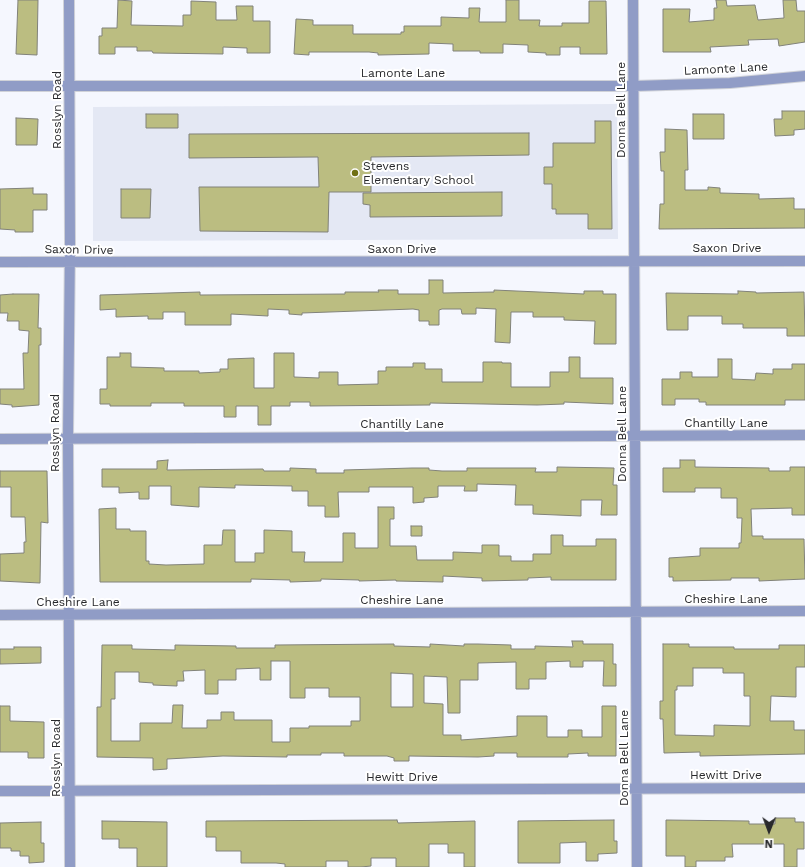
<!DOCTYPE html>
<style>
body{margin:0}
#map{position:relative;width:805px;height:867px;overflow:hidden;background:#f5f7fe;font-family:"Work Sans",sans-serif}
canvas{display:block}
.north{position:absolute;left:749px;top:811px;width:40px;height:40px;-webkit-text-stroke:3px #fff;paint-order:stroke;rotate:181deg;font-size:11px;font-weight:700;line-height:16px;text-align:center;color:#28292c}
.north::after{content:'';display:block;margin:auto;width:14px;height:18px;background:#28292c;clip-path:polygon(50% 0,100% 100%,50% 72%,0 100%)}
</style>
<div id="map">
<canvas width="805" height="867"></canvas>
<div class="north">N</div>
</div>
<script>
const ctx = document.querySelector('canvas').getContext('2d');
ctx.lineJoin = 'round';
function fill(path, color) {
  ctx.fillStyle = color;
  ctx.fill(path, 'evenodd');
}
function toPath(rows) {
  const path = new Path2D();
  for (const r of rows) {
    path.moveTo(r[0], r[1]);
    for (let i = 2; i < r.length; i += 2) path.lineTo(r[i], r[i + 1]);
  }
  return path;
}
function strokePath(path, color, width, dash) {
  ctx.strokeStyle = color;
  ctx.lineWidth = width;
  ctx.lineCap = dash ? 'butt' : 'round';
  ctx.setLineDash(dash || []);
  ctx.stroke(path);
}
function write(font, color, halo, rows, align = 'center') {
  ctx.font = font + ' "Work Sans",sans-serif';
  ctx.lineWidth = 4;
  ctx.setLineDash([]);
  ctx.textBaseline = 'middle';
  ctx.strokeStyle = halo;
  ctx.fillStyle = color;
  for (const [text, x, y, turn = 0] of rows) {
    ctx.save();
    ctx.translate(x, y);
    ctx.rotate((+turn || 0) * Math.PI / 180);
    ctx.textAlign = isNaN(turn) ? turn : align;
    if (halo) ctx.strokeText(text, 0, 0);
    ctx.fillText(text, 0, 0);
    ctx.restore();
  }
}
const built = toPath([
 [617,104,618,239,93,241,93,107]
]);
const building = toPath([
 [18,0,38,0,37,55,16,54,18,0],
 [118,0,132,1,131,25,183,26,183,15,191,15,191,1,216,2,216,20,237,20,236,6,253,6,253,21,270,21,270,53,247,53,247,48,223,47,223,54,153,53,152,51,137,51,137,47,115,47,115,54,99,54,99,36,102,36,102,28,117,28,118,0],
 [506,0,519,0,519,20,540,20,539,26,562,26,562,23,589,23,589,1,606,1,607,54,580,54,580,47,560,47,560,55,546,55,546,53,528,52,528,45,503,44,503,53,480,53,480,51,453,51,453,44,429,43,429,54,378,55,378,53,369,52,309,52,309,55,294,54,296,19,313,20,313,25,353,25,353,34,401,34,401,32,404,32,404,26,441,26,441,17,469,18,469,8,480,8,479,22,506,22,506,0],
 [716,0,726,0,727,6,755,5,758,20,784,18,783,0,796,0,797,11,805,11,805,42,779,46,778,39,748,40,749,45,710,47,711,52,663,52,663,9,690,9,689,22,714,20,714,8,717,8,716,0],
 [782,111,805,111,805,129,794,130,794,135,775,136,774,119,782,119,782,111],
 [146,114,178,114,178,128,146,128,146,114],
 [693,114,724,114,724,139,693,139,693,114],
 [16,118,38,119,37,145,16,145,16,118],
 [595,121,611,121,612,229,588,229,588,214,556,214,556,209,552,209,552,184,544,184,544,167,553,167,553,143,595,143,595,121],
 [665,129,687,130,688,170,685,170,685,190,708,190,708,187,720,188,720,193,759,194,759,199,794,198,794,209,805,209,805,228,659,229,660,204,664,204,664,171,661,171,660,152,665,152,665,129],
 [529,133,529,155,371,157,371,192,329,192,328,232,200,231,199,187,319,187,318,157,189,158,189,134,529,133],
 [33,188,33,194,47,194,47,210,33,210,33,232,15,232,15,230,0,229,0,189,33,188],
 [121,189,151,189,150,218,121,218,121,189],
 [502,192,502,216,370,217,370,205,363,204,363,193,502,192],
 [429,280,443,280,443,293,494,292,494,290,584,294,584,291,603,291,603,294,616,294,616,344,594,344,595,321,564,320,564,317,533,317,533,312,511,312,510,343,495,342,496,309,476,308,476,314,462,314,461,309,442,309,439,310,439,325,429,325,429,321,419,321,419,310,413,309,302,313,302,315,289,314,289,310,268,309,268,316,231,314,231,325,185,325,185,312,163,312,163,319,148,319,148,316,116,317,116,309,100,310,100,295,200,292,200,295,345,294,345,292,379,292,378,290,398,290,398,294,429,294,429,280],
 [738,291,756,292,756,293,804,292,805,336,787,336,787,328,743,328,743,324,722,324,722,316,688,316,688,330,667,330,666,293,738,294,738,291],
 [13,294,39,294,38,328,41,328,41,345,39,345,39,405,12,407,12,405,0,404,0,389,24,389,23,353,28,353,29,331,19,330,19,321,7,321,8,313,0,313,0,295,13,294],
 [120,353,131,353,131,367,164,368,164,371,199,371,199,373,220,372,220,369,228,369,228,359,254,358,254,388,274,388,274,353,294,353,294,377,319,378,319,372,338,372,338,385,378,384,378,371,386,371,386,367,413,367,413,363,425,363,425,369,442,369,442,382,483,382,483,362,502,362,502,363,511,363,511,387,550,387,550,372,569,372,569,357,580,357,580,378,613,378,613,404,564,402,564,404,537,405,430,403,430,405,310,406,310,402,290,402,290,406,271,406,271,425,258,425,258,406,236,406,236,417,224,417,224,406,184,406,184,403,151,403,151,406,110,406,110,404,100,404,100,389,107,389,107,357,120,357,120,353],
 [718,359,732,359,732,379,755,380,756,373,773,374,773,369,792,369,792,364,805,364,805,400,785,400,785,405,706,405,706,402,699,402,699,399,675,399,675,405,662,405,662,379,680,379,680,372,692,372,692,377,718,377,718,359],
 [168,460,167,470,263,469,264,471,290,471,290,468,316,469,316,473,344,473,344,470,412,468,429,468,429,470,442,471,467,471,467,468,536,468,535,472,557,472,557,467,614,468,613,485,617,485,617,515,601,515,602,500,581,500,581,516,533,514,533,505,515,505,516,485,477,484,477,491,464,491,465,486,438,486,438,497,424,498,424,502,413,503,413,487,369,487,369,492,338,492,339,517,325,517,325,506,308,506,308,491,292,491,292,486,235,485,235,488,199,487,199,507,171,505,171,486,149,486,149,499,139,499,139,492,119,493,119,487,102,487,102,469,157,469,157,461,168,460],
 [680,460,695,460,695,467,769,468,769,471,790,471,790,467,805,467,805,515,792,515,792,508,751,509,752,536,763,536,763,539,804,539,805,579,759,581,759,578,731,578,731,580,673,581,673,577,669,577,669,558,700,556,700,548,739,548,739,543,741,543,742,518,737,518,737,498,721,498,721,488,695,488,695,492,663,492,663,468,680,468,680,460],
 [0,471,47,471,48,523,41,522,40,583,0,581,0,554,24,553,24,542,26,542,25,517,11,517,11,487,0,487,0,471],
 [378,507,394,507,394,519,390,519,390,546,416,546,417,560,453,560,453,552,482,553,482,545,499,545,499,556,511,556,511,561,533,561,533,554,551,554,551,535,563,535,563,546,596,546,596,539,616,539,616,580,551,580,551,577,528,578,528,580,482,581,482,578,443,576,443,582,396,581,396,580,359,581,359,580,321,579,321,581,290,582,290,580,251,579,251,582,100,582,99,509,116,508,116,529,130,529,130,531,146,531,146,561,149,561,149,564,166,565,204,564,204,545,222,545,223,530,235,530,235,562,255,562,255,553,264,553,264,530,292,531,292,552,305,552,304,562,343,562,343,533,355,533,355,548,378,548,378,507],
 [411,526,422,526,422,536,411,536,411,526],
 [572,641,583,641,583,644,613,644,613,664,616,664,616,686,603,686,604,661,583,661,583,667,570,667,570,661,546,662,546,679,529,679,529,689,516,689,516,662,478,663,478,680,460,680,460,713,448,713,447,677,424,676,424,703,443,704,443,735,461,735,461,740,517,736,517,716,547,716,547,737,568,737,568,730,582,730,582,737,602,737,602,706,616,706,616,756,588,756,588,753,568,754,568,757,517,757,517,753,494,753,494,756,478,757,409,756,409,761,394,761,394,758,387,756,344,756,344,753,321,753,321,755,287,755,287,757,223,756,167,759,167,769,153,770,153,758,97,757,97,707,101,707,102,645,132,645,132,649,175,650,175,645,236,646,236,648,275,648,275,645,394,644,394,646,430,647,430,644,464,646,464,644,478,644,511,645,511,649,535,649,535,646,573,647,572,641],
 [271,661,290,661,290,698,305,698,305,688,329,688,329,697,360,697,360,721,351,721,351,726,309,726,309,728,290,728,290,742,272,742,272,720,234,720,234,712,221,712,221,720,207,720,207,728,182,728,183,705,173,705,172,723,140,723,140,741,111,741,111,699,115,699,115,672,139,672,139,682,153,683,153,685,177,686,177,681,184,681,183,671,205,670,205,694,218,694,218,680,236,680,236,669,260,668,260,680,271,680,271,661],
 [391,673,413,674,413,707,391,707,391,673],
 [663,644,689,644,689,647,734,647,734,649,779,649,779,645,805,645,805,667,796,667,796,697,771,696,770,721,794,721,794,730,805,730,805,754,700,756,700,752,664,753,663,719,660,719,660,701,663,701,663,644],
 [693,668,723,668,723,673,744,673,744,696,750,696,750,726,714,725,714,736,675,735,675,690,677,690,677,686,693,686,693,668],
 [14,647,41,647,41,663,0,664,0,649,14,649,14,647],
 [0,706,10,706,10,721,44,722,44,758,28,758,28,752,0,752,0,706],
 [775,818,795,818,795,822,804,822,804,849,797,849,797,867,784,867,784,844,732,844,733,857,725,857,725,861,696,861,696,867,685,867,685,856,666,856,666,820,749,821,749,824,775,824,775,818],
 [397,820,398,823,475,821,475,867,464,867,464,853,448,853,448,844,429,844,429,867,396,867,396,858,371,858,371,866,361,867,348,867,348,861,326,861,326,867,285,867,285,864,276,863,241,863,241,851,216,851,216,837,206,837,206,821,397,820],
 [614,820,614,841,617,841,617,853,598,854,598,861,586,861,586,842,560,843,560,863,518,863,518,821,614,820],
 [102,821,167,822,167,867,137,867,137,848,119,848,119,839,102,839,102,821],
 [41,822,41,843,44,843,44,862,29,863,29,856,20,856,20,851,11,851,11,848,0,848,0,823,41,822]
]);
const minor = toPath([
 [69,0,70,243,68,438,70,867],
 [633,0,637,867],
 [0,86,634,86,730,83,805,76],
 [0,262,805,261],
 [0,439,805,435],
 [0,615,805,611],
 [0,791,805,788]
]);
const markers = [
 [355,173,4,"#707115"]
];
const streetNames = [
 ["Lamonte Lane",726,69,-3],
 ["Lamonte Lane",403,73],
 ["Rosslyn Road",57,110,-90],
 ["Donna Bell Lane",621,110,-90],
 ["Saxon Drive",727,248],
 ["Saxon Drive",402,249],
 ["Saxon Drive",79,250,1],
 ["Chantilly Lane",726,423],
 ["Chantilly Lane",402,424],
 ["Rosslyn Road",55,433,-90],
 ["Donna Bell Lane",622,434,-90],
 ["Cheshire Lane",726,599],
 ["Cheshire Lane",402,600],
 ["Cheshire Lane",78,602],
 ["Rosslyn Road",56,758,-90],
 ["Donna Bell Lane",624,758,-90],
 ["Hewitt Drive",726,775],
 ["Hewitt Drive",402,777]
];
const poiNames = [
 ["Stevens",363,166],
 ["Elementary School",363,180]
];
fill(built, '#e4e8f4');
fill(building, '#bbbd81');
strokePath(building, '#81827a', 1);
strokePath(minor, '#d0d2d8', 12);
strokePath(minor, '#909cc6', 10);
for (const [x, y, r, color] of markers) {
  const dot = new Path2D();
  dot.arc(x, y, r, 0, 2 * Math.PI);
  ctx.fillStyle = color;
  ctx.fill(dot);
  strokePath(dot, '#fff', 1.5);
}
write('12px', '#28292c', '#fff', streetNames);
write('12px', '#28292c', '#fff', poiNames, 'left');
</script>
